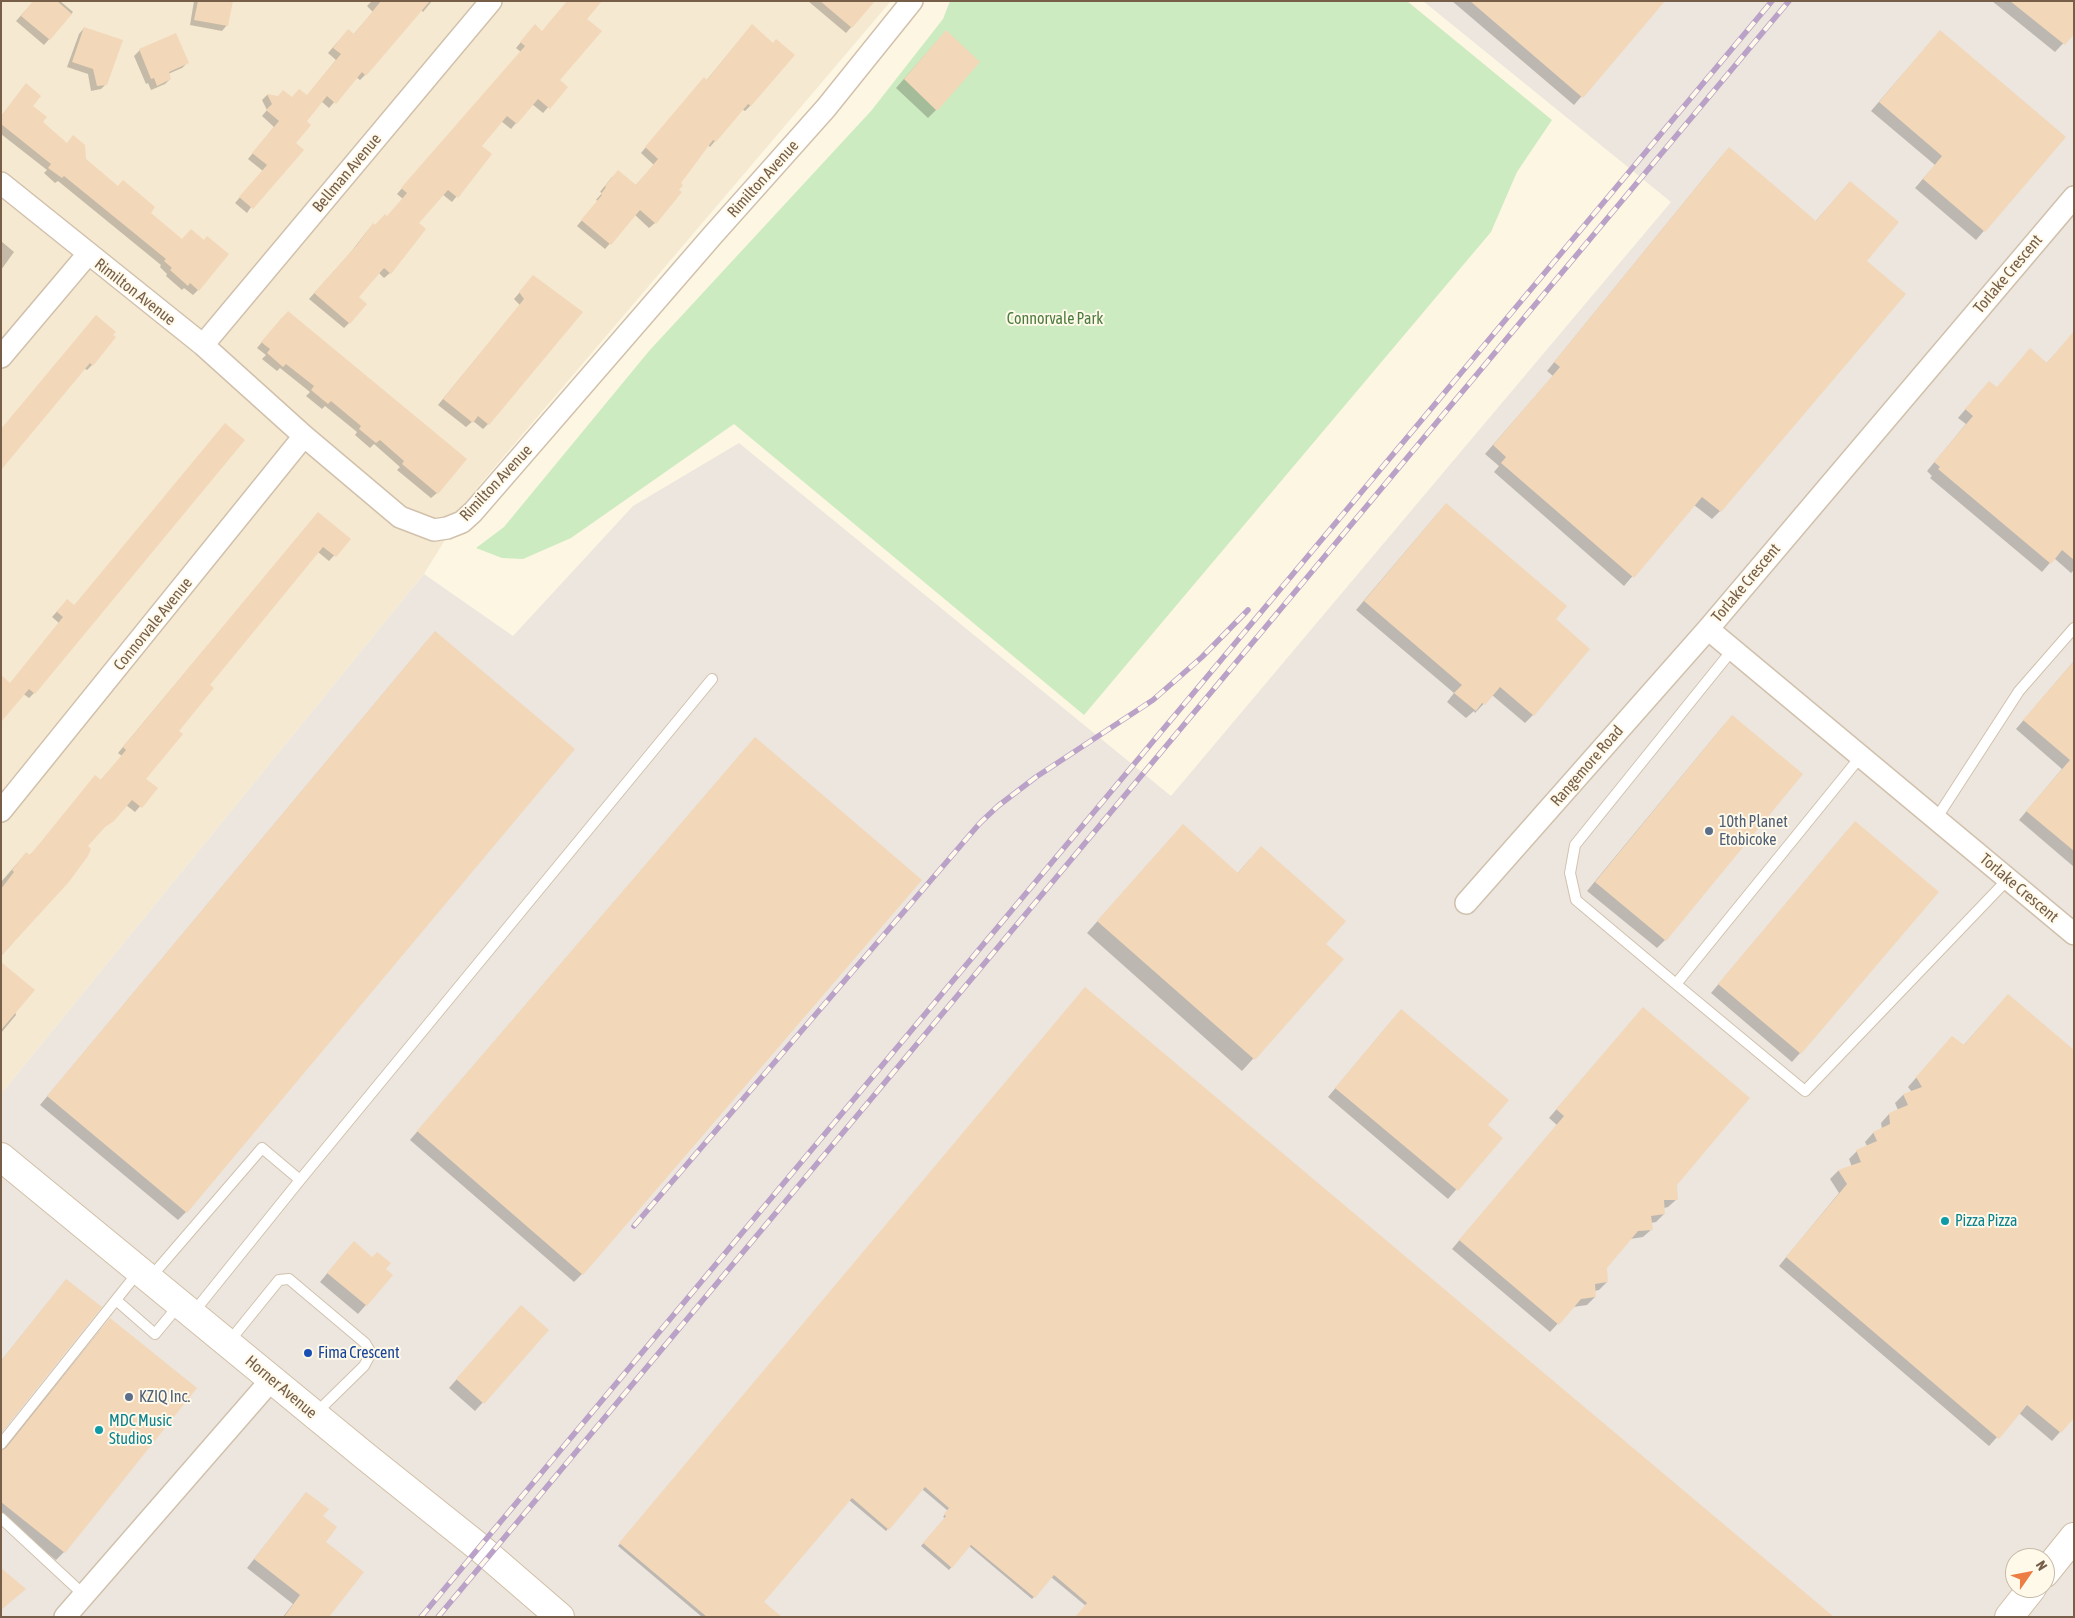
<!DOCTYPE html>
<style>
body{margin:0}
#map{position:relative;width:2075px;height:1618px;overflow:hidden;background:#fdf6e3;font-family:"Asap Condensed",sans-serif}
canvas{display:block}
.frame{position:absolute;inset:0;border:2px solid #765e48;pointer-events:none}
.north{position:absolute;left:2005px;top:1548px;width:50px;height:50px;box-sizing:border-box;background:#fff9ea;border:1px solid #c8bba9;border-radius:50%;rotate:57deg;font-size:14px;font-weight:700;line-height:20px;text-align:center;color:#765e48}
.north::after{content:'';display:block;margin:auto;width:18px;height:22px;background:#ec7d43;clip-path:polygon(50% 0,100% 100%,50% 72%,0 100%)}
</style>
<div id="map">
<canvas width="2075" height="1618"></canvas>
<div class="frame"></div>
<div class="north">N</div>
</div>
<script>
const ctx = document.querySelector('canvas').getContext('2d');
ctx.lineJoin = 'round';
function fill(path, color) {
  ctx.fillStyle = color;
  ctx.fill(path, 'evenodd');
}
function toPath(rows) {
  const path = new Path2D();
  for (const r of rows) {
    path.moveTo(r[0], r[1]);
    for (let i = 2; i < r.length; i += 2) path.lineTo(r[i], r[i + 1]);
  }
  return path;
}
function strokePath(path, color, width, dash) {
  ctx.strokeStyle = color;
  ctx.lineWidth = width;
  ctx.lineCap = dash ? 'butt' : 'round';
  ctx.setLineDash(dash || []);
  ctx.stroke(path);
}
function write(font, color, halo, rows, align = 'center') {
  ctx.font = font + ' "Asap Condensed",sans-serif';
  ctx.lineWidth = 4;
  ctx.setLineDash([]);
  ctx.textBaseline = 'middle';
  ctx.strokeStyle = halo;
  ctx.fillStyle = color;
  for (const [text, x, y, turn = 0] of rows) {
    ctx.save();
    ctx.translate(x, y);
    ctx.rotate((+turn || 0) * Math.PI / 180);
    ctx.textAlign = isNaN(turn) ? turn : align;
    if (halo) ctx.strokeText(text, 0, 0);
    ctx.fillText(text, 0, 0);
    ctx.restore();
  }
}
const residential = toPath([
 [1,1,891,1,477,488,424,574,1,1094]
]);
const industrial = toPath([
 [1423,1,2074,1,2074,1617,1,1617,1,1094,424,574,513,636,633,506,739,443,1171,796,1671,202],
 [2015,1558,2045,1558,2045,1588,2015,1588]
]);
const green = toPath([
 [950,1,1407,1,1552,120,1517,172,1491,232,1084,715,734,424,571,538,523,559,502,558,476,548,504,527,649,351,871,111,943,19]
]);
const shadow = toPath([
 [34,1,60,1,73,12,44,45,16,21],
 [194,1,232,1,227,25,222,31,190,25],
 [372,1,432,1,423,12,421,10,365,75,360,80,356,77,329,108,321,101,305,121,294,143,247,213,235,203,263,171,248,159,274,127,262,116,267,110,262,100,267,95,291,99,306,97,336,60,328,53,343,36,353,35,373,12,367,6],
 [808,1,874,1,846,33],
 [1452,1,1664,1,1574,105],
 [1992,1,2074,1,2073,33,2055,52],
 [586,19,558,80,566,87,543,113,532,104,511,129,501,121,480,146,490,155,452,202,442,194,418,223,390,273,384,278,379,273,357,297,349,323,344,328,309,299,351,252,368,230,387,217,403,199,397,194,521,52,516,48,530,31,542,32],
 [84,28,106,84,101,89,91,91,88,74,67,67,79,34],
 [747,31,794,55,750,106,745,111,742,109,710,147,708,145,679,183,655,223,649,228,635,215,605,249,577,226,598,201,596,200,602,193,600,192,612,177,635,186,654,165,641,153,699,84,706,81],
 [1940,31,2065,137,1976,240,1915,188,1935,165,1871,111],
 [938,40,936,110,928,118,896,88],
 [140,50,187,63,182,68,168,74,170,79,165,84,151,90,148,83,146,84,134,56],
 [31,106,42,123,149,213,198,290,193,295,184,288,182,290,166,276,167,274,160,267,161,265,58,181,55,183,44,173,47,170,1,134,1,116],
 [1721,157,1815,222,1850,182,1865,261,1904,294,1720,511,1712,519,1694,505,1624,586,1494,472,1499,466,1485,454,1553,376,1547,371],
 [1,241,14,252,1,270],
 [534,276,488,424,483,429,473,421,466,427,438,405,520,305,514,299],
 [96,316,114,337,92,365,87,370,84,368,1,430],
 [282,318,437,493,431,498,397,470,400,467,374,444,370,448,355,435,357,432,325,406,322,409,306,396,310,392,280,368,277,371,262,359,266,355,257,348],
 [2072,335,2074,337,2074,570,2071,573,2054,558,2042,572,1930,478,1932,476,1927,471,1966,424,1958,418,1981,391,1996,388,2046,364],
 [1438,513,1554,620,1533,715,1525,723,1492,695,1475,713,1474,711,1466,718,1447,702,1454,693,1356,610],
 [313,519,349,539,329,561,318,552,208,685,144,779,156,788,135,812,126,805,113,820,100,830,86,847,67,882,1,956,1,882,21,859,29,856,100,781,122,756,118,753],
 [62,606,74,607,34,693,29,698,10,684,59,623,52,617],
 [427,641,186,1212,178,1220,40,1105],
 [2074,661,2074,867,2019,820,2062,769,2016,729],
 [1724,725,1665,940,1657,948,1587,891],
 [747,747,582,1274,574,1282,410,1140],
 [1847,831,1800,1053,1792,1062,1711,993],
 [1172,837,1237,874,1250,859,1324,944,1342,960,1242,1071,1087,933],
 [1,963,16,1015,1,1033],
 [1083,991,1832,1617,1086,1606,1051,1577,1032,1599,969,1546,949,1570,921,1546,945,1518,943,1517,948,1511,922,1489,886,1531,849,1500,762,1602,780,1617,702,1617,618,1546],
 [2000,1004,2074,1416,2052,1441,2019,1413,1989,1446,1779,1266,1839,1193,1830,1179,1838,1171,1852,1167,1849,1159,1857,1151,1867,1146,1865,1142,1873,1133,1882,1129,1881,1123,1889,1114,1898,1110,1895,1103,1903,1095,1912,1092,1908,1087,1944,1046,1963,1046],
 [1643,1008,1677,1199,1668,1207,1664,1208,1664,1214,1656,1222,1651,1223,1652,1229,1643,1237,1630,1239,1606,1268,1607,1282,1599,1290,1594,1291,1595,1297,1587,1305,1573,1307,1550,1332,1452,1249,1557,1125,1549,1118],
 [1393,1019,1486,1125,1501,1138,1448,1199,1328,1097],
 [346,1251,385,1269,392,1275,358,1314,320,1282],
 [66,1280,100,1307,1,1433,1,1361],
 [513,1315,547,1331,475,1411,449,1388],
 [102,1328,64,1552,56,1560,1,1517,1,1452],
 [306,1493,321,1516,328,1617,283,1617,293,1604,247,1568]
]);
const building = toPath([
 [33,1,57,1,72,14,50,40,21,16],
 [198,1,233,1,228,26,194,20],
 [381,1,430,1,366,76,362,72,336,104,327,96,307,121,311,125,296,143,304,150,253,209,239,197,267,165,252,153,279,121,266,110,272,104,267,94,278,96,283,90,292,97,299,89,307,95,341,54,333,48,348,29,354,34],
 [567,1,602,1,587,19,602,31,560,80,568,87,550,109,538,99,517,124,507,116,482,146,492,154,458,198,448,190,419,223,426,229,391,274,384,268,359,297,367,304,350,324,314,293,357,245,373,223,375,225,385,214,387,216,407,193,401,188,525,46,520,42,535,24,542,31],
 [820,1,875,1,852,28],
 [1470,1,1665,1,1583,98],
 [2010,1,2074,1,2074,34,2065,45],
 [752,24,773,43,776,39,795,55,751,106,748,104,716,142,713,140,681,183,683,185,679,190,682,192,656,224,640,210,611,245,581,220,602,195,601,194,606,187,605,186,618,170,636,185,658,159,645,147,704,77,707,80],
 [84,27,123,40,107,85,97,86,93,69,72,62],
 [946,30,980,62,937,111,904,79],
 [1940,30,2066,137,1985,232,1923,179,1942,156,1879,102],
 [176,33,189,63,169,72,171,79,157,86,154,78,151,79,139,49],
 [26,83,41,96,33,106,47,117,43,122,67,143,73,135,85,145,86,159,118,186,123,180,155,207,151,213,182,239,191,229,204,240,207,236,229,254,199,291,190,283,188,286,170,270,172,268,164,261,166,259,64,176,62,178,48,168,51,164,1,124,1,116],
 [1729,147,1816,221,1850,181,1899,222,1867,261,1906,294,1721,512,1702,497,1634,578,1501,463,1506,457,1493,445,1560,367,1554,362],
 [533,275,583,312,489,425,478,416,473,423,443,399,524,299,519,292],
 [288,311,467,459,438,494,402,464,404,461,380,440,376,443,359,429,361,426,331,401,328,404,311,390,314,386,286,364,283,367,267,353,270,349,261,342],
 [96,315,116,332,113,335,116,337,93,366,90,363,1,470,1,429],
 [2074,331,2074,560,2062,550,2051,564,1938,469,1940,467,1934,462,1973,416,1965,409,1989,381,1997,387,2030,348,2047,363],
 [225,423,245,440,35,694,29,689,1,722,1,675,10,683,63,617,57,612,67,599,74,605,76,603],
 [1446,503,1567,606,1556,619,1590,649,1534,716,1500,687,1485,705,1482,703,1476,711,1454,693,1462,685,1364,601],
 [318,512,351,539,336,557,323,547,210,685,214,688,179,731,183,734,146,779,158,788,142,808,132,800,114,821,105,827,88,846,91,849,88,856,68,883,1,956,1,889,14,872,12,870,26,852,30,855,40,843,95,775,101,780,126,750,123,747],
 [435,631,575,749,187,1213,47,1096],
 [2074,661,2074,851,2026,811,2070,760,2023,720],
 [1732,715,1803,774,1666,941,1595,882],
 [755,737,922,880,583,1275,417,1131],
 [1855,821,1939,892,1801,1054,1718,984],
 [1183,824,1238,873,1261,846,1346,921,1326,944,1344,959,1255,1060,1097,921],
 [1,962,35,990,1,1030],
 [1085,987,1834,1617,1075,1617,1087,1603,1054,1575,1035,1598,971,1545,952,1568,923,1543,946,1516,944,1514,949,1508,925,1487,889,1530,852,1498,764,1602,782,1617,707,1617,619,1543],
 [2008,994,2074,1050,2074,1418,2061,1433,2027,1405,1999,1439,1786,1257,1847,1184,1838,1170,1861,1162,1856,1150,1877,1141,1873,1132,1890,1124,1889,1113,1908,1105,1903,1094,1922,1087,1916,1077,1952,1036,1964,1045],
 [1643,1007,1750,1098,1677,1185,1678,1200,1664,1200,1665,1214,1651,1216,1653,1230,1638,1231,1607,1268,1608,1282,1595,1284,1596,1297,1581,1299,1559,1325,1459,1240,1564,1116,1556,1109],
 [1401,1009,1509,1100,1488,1125,1503,1138,1458,1191,1335,1088],
 [354,1241,372,1257,377,1252,391,1263,386,1269,393,1275,367,1306,327,1273],
 [66,1279,102,1307,1,1433,1,1361],
 [521,1305,549,1330,484,1404,456,1379],
 [110,1318,197,1388,65,1553,1,1502,1,1451,6,1448],
 [306,1492,329,1509,323,1516,337,1527,326,1542,364,1572,329,1617,284,1617,300,1595,254,1559],
 [1,1568,26,1589,1,1610]
]);
const service = toPath([
 [1861,756,1676,984,1805,1091,2008,879],
 [1936,819,2019,691,2074,628],
 [1676,984,1576,900,1570,873,1575,845,1733,649],
 [150,1278,262,1148,300,1180,712,679],
 [116,1300,155,1334,179,1305],
 [193,1313,300,1180],
 [228,1343,279,1280,289,1279,365,1343,371,1353,364,1366,315,1414],
 [1,1444,139,1271],
 [1,1518,84,1595]
]);
const minor = toPath([
 [1,183,203,345,304,436,400,517,434,530,447,528,462,522,473,512,712,236,826,108,912,1],
 [203,345,491,1],
 [1,357,88,254],
 [1708,629,2074,934],
 [1,811,304,436],
 [1466,903,1708,629,2074,197],
 [65,1617,272,1379]
]);
const secondary = toPath([
 [1,1157,365,1456,480,1548,560,1617],
 [2045,1573,2074,1537],
 [2009,1617,2032,1588]
]);
const rail = toPath([
 [634,1226,980,823,998,806,1036,777,1153,700,1202,657,1248,610],
 [421,1617,1772,1],
 [438,1617,1789,1]
]);
const markers = [
 [1709,831,5,"#5c6f8a"],
 [1945,1221,5,"#0f9aa8"],
 [308,1353,5,"#1a4fb4"],
 [129,1397,5,"#5c6f8a"],
 [99,1430,5,"#0f9aa8"]
];
const streetNames = [
 ["Bellman Avenue",347,173,-50],
 ["Rimilton Avenue",763,179,-48],
 ["Torlake Crescent",2008,274,-50],
 ["Rimilton Avenue",135,292,38],
 ["Rimilton Avenue",496,483,-47],
 ["Torlake Crescent",1746,583,-50],
 ["Connorvale Avenue",153,624,-51],
 ["Rangemore Road",1587,766,-49],
 ["Torlake Crescent",2019,888,40],
 ["Horner Avenue",281,1387,40]
];
const parkNames = [
 ["Connorvale Park",1055,319]
];
const serviceNames = [
 ["10th Planet",1719,822],
 ["Etobicoke",1719,840],
 ["KZIQ Inc.",139,1397]
];
const cultureNames = [
 ["Pizza Pizza",1955,1221],
 ["MDC Music",109,1421],
 ["Studios",109,1439]
];
const transitNames = [
 ["Fima Crescent",318,1353]
];
fill(residential, '#f5e9d1');
fill(industrial, '#ece6de');
fill(green, '#cdebc1');
fill(shadow, '#0003');
fill(building, '#f3d7b9');
strokePath(service, '#d1c1ac', 12);
strokePath(minor, '#d1c1ac', 24);
strokePath(secondary, '#d2bfa6', 30);
strokePath(service, '#fff', 10);
strokePath(minor, '#fff', 21);
strokePath(secondary, '#fff', 28);
strokePath(rail, '#baa1c7', 5.5);
strokePath(rail, '#fff9ea', 4, [11]);
for (const [x, y, r, color] of markers) {
  const dot = new Path2D();
  dot.arc(x, y, r, 0, 2 * Math.PI);
  ctx.fillStyle = color;
  ctx.fill(dot);
  strokePath(dot, '#fff9ea', 2);
}
write('16px', '#765e48', '#fff9ea', streetNames);
write('16px', '#4b7c3f', '#fff9ea', parkNames);
write('16px', '#4e5e75', '#fff9ea', serviceNames, 'left');
write('16px', '#0d838f', '#fff9ea', cultureNames, 'left');
write('16px', '#164399', '#fff9ea', transitNames, 'left');
</script>
